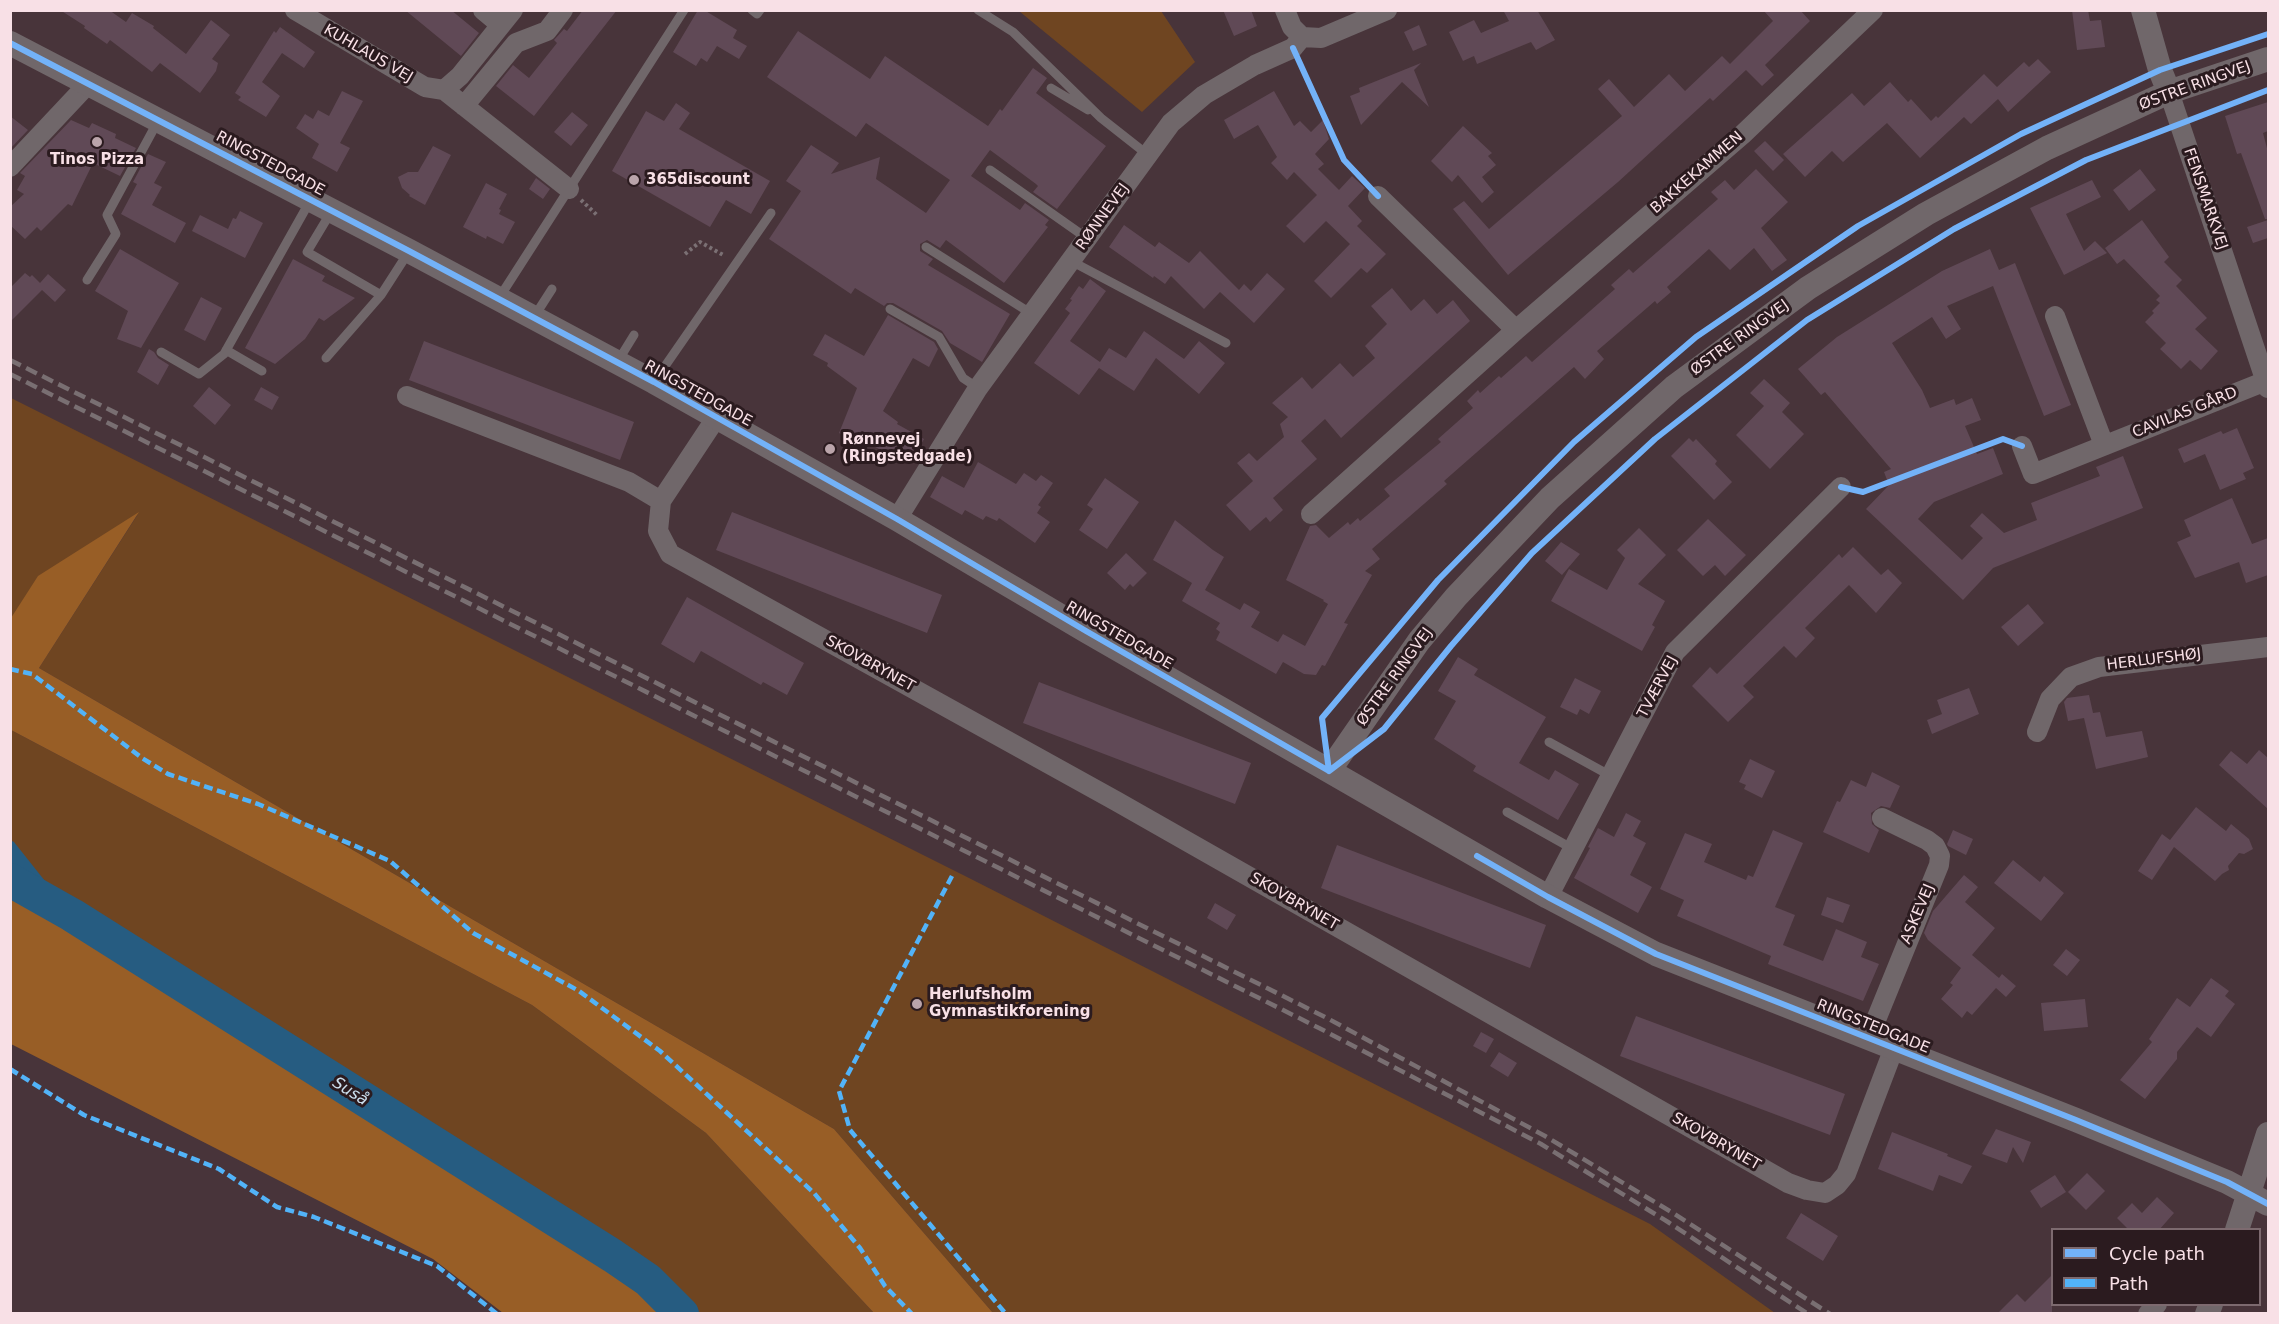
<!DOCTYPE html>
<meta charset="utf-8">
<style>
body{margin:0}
#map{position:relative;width:2279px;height:1324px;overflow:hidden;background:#48343a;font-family:"DejaVu Sans",sans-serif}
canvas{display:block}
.frame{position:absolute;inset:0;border:12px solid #f8e0e6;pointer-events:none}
.legend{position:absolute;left:2051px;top:1228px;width:210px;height:78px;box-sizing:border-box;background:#2b1b1f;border:2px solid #7d6a6f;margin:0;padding:8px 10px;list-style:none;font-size:18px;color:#f8e0e6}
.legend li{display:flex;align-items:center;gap:12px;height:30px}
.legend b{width:30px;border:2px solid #7d6a6f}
</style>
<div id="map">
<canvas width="2279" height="1324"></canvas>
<div class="frame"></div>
<ul class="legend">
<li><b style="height:8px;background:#73b2f8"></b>Cycle path</li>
<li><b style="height:8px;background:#52b3f8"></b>Path</li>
</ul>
</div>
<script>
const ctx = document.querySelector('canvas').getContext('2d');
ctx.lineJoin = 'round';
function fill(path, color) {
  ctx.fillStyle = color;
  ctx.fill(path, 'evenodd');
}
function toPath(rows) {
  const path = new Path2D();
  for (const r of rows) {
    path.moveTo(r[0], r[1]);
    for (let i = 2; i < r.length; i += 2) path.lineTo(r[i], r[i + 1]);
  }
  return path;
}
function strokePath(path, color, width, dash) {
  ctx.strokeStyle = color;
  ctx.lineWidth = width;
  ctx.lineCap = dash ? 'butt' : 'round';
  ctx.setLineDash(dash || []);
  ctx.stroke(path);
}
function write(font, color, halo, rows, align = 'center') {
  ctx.font = font + ' "DejaVu Sans",sans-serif';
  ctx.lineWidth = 6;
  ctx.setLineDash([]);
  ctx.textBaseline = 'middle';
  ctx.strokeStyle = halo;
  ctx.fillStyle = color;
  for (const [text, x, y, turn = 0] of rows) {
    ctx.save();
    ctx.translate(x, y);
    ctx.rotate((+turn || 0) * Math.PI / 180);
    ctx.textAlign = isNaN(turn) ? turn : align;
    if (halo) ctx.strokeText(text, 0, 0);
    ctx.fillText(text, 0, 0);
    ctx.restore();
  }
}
const green = toPath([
 [1019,11,1161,11,1195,62,1142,112],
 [11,398,969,878,1650,1224,1775,1313,993,1313,834,1129,39,668,138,514,11,618],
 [11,730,532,1005,706,1133,874,1313,682,1313,648,1280,613,1256,72,915,11,840]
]);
const forest = toPath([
 [139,512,39,668,834,1129,993,1313,874,1313,706,1133,532,1005,11,730,11,618,38,576],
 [11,898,72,915,613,1256,648,1280,682,1313,503,1313,433,1259,11,1044]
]);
const water = toPath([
 [10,840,14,842,72,915,11,898]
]);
const river = toPath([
 [10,880,72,915,613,1256,648,1280,682,1314]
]);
const building = toPath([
 [60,10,109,10,126,22,132,13,154,26,153,28,186,54,211,20,230,35,212,59,218,63,216,71,200,93,160,63,152,72,110,40,107,44,84,28,85,26],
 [405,10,451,10,479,33,461,56],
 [583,10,617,10,534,116,496,86,513,65,529,78,557,43,554,40,564,29,567,31],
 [698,10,704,10,737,30,733,38,747,46,739,59,717,46,707,62,701,58,696,66,673,52],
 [1223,10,1251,10,1257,26,1234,36],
 [1503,10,1537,10,1555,40,1536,50,1531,42,1477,64,1474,56,1463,61,1449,32,1474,20,1481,33,1509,21],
 [1763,10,1800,10,1810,21,1765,65,1774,75,1762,86,1746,70,1713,101,1710,98,1618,182,1508,275,1453,209,1464,201,1489,229,1622,116,1598,89,1609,79,1634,107,1669,74,1685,91,1722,56,1730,64,1773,21],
 [2072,10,2088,10,2090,21,2101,20,2105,47,2077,50],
 [1419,25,1427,45,1413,51,1404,32],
 [280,27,315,52,304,68,282,53,262,82,280,96,266,117,238,100,241,97,235,93,274,31,276,33],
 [798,31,870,79,885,56,988,126,1000,109,1002,111,1033,68,1047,78,1036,93,1106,146,1057,209,1033,192,1038,186,1036,184,990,150,971,176,1020,210,1025,203,1049,220,1045,225,1048,227,1004,283,946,240,940,248,927,240,920,244,920,251,933,259,928,265,1010,314,982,362,950,343,942,331,893,303,887,303,884,306,855,288,851,294,769,239,801,191,786,181,811,145,839,163,831,174,880,157,876,179,926,213,950,180,866,123,856,137,767,77],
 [2038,59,2051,72,2008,112,1998,99,1971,124,1964,117,1920,158,1887,123,1843,162,1832,151,1805,177,1783,154,1852,93,1864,106,1890,82,1908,102,1911,99,1931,121,1936,116,1938,118,1984,74,1997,87,2024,62,2029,67],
 [1421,63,1414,70,1429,107,1402,82,1361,125,1350,96,1360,92,1359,88],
 [342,91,363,101,340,143,350,148,337,172,312,158,319,144,296,128,305,114,313,119,318,110,329,116],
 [1274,91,1294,126,1300,121,1311,132,1323,120,1329,139,1315,154,1324,164,1318,169,1339,190,1352,176,1365,188,1348,206,1362,221,1357,226,1386,254,1367,273,1361,268,1331,298,1314,281,1350,244,1326,221,1304,243,1286,226,1317,195,1294,172,1287,180,1271,163,1277,157,1258,125,1234,139,1224,120],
 [2268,102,2268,131,2263,133,2268,152,2268,219,2265,219,2241,153,2237,154,2225,116],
 [676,103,690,113,679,129,770,181,751,214,726,200,710,227,612,171,646,111,664,121],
 [572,112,588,125,571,146,554,132],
 [10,116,28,130,10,149],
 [71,120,89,128,92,123,116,134,115,138,136,148,120,176,93,163,72,206,68,204,41,231,37,227,25,239,10,225,10,207,24,194,17,190,25,176,20,173],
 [1463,126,1492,153,1488,156,1496,165,1482,177,1494,192,1482,203,1458,175,1452,182,1431,161],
 [1765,141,1784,160,1773,171,1754,151],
 [433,146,451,155,425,205,409,196,410,195,402,188,398,177,408,172,418,172],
 [148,154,166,162,154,183,162,187,152,205,186,223,175,243,121,214,137,184,133,182],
 [1756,169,1788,202,1761,228,1787,260,1772,271,1754,248,1730,270,1709,249,1667,287,1671,292,1657,304,1655,301,1597,351,1604,359,1585,379,1574,367,1444,481,1447,484,1372,549,1380,559,1365,571,1372,575,1344,623,1348,624,1325,666,1322,665,1316,675,1304,674,1283,662,1276,674,1216,640,1220,632,1216,629,1220,623,1182,601,1192,583,1153,560,1175,520,1213,550,1224,557,1205,590,1240,610,1244,603,1260,612,1251,627,1278,642,1283,634,1305,646,1328,604,1323,601,1324,600,1286,580,1310,526,1316,525,1329,538,1348,522,1350,525,1358,518,1360,521,1390,496,1384,489,1441,442,1438,439,1473,408,1467,401,1478,390,1480,393,1499,376,1501,378,1526,356,1532,362,1615,289,1611,285,1629,269,1633,273,1718,199,1711,192,1725,180,1734,190],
 [2140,169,2156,190,2129,211,2113,190],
 [536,178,550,189,543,199,529,189],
 [2092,180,2101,197,2066,214,2084,251,2095,241,2107,253,2064,275,2030,208],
 [486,183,507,194,499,209,501,210,499,214,515,222,503,244,487,236,486,239,463,227],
 [240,211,263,223,245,258,192,231,200,215,228,229,233,218,236,219],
 [2142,220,2169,257,2164,262,2182,280,2176,286,2207,318,2195,329,2218,351,2201,370,2190,360,2181,369,2160,349,2166,343,2145,322,2154,313,2152,311,2160,303,2156,300,2160,296,2124,259,2117,264,2105,248],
 [2268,220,2268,238,2253,243,2247,227],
 [1124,225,1155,247,1159,242,1189,263,1200,251,1239,290,1244,284,1251,291,1267,273,1285,289,1254,323,1220,292,1204,309,1171,276,1165,284,1154,276,1153,278,1109,247],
 [120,249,179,283,141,348,117,339,128,311,95,291],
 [1990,249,1999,270,2015,263,2071,405,2044,416,1993,286,1947,306,1961,329,1946,339,1932,317,1892,343,1922,390,1930,408,1954,399,1956,405,1972,398,1981,420,1965,426,1977,454,1993,448,2003,474,1934,502,1918,519,1962,560,1983,538,1970,526,1982,513,2004,533,2037,520,2031,503,2100,476,2096,467,2123,456,2143,508,1993,568,1963,600,1866,509,1889,485,1884,472,1891,469,1825,392,1821,395,1798,369,1837,337,1942,271],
 [293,259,325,276,322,281,355,298,324,321,319,318,305,339,275,364,245,348],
 [25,273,30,277,32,275,40,283,48,274,66,290,55,302,42,290,10,322,10,288],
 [1090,279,1106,291,1070,341,1100,362,1109,348,1126,358,1144,331,1184,359,1199,341,1225,363,1199,394,1156,358,1134,391,1099,368,1079,395,1034,363,1070,313,1065,309,1072,300,1070,299,1079,286,1083,289],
 [1392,288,1411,311,1424,299,1437,314,1453,300,1470,321,1341,438,1325,419,1301,441,1317,459,1273,498,1283,510,1270,522,1266,517,1250,531,1226,505,1253,481,1237,463,1249,453,1257,461,1284,437,1280,424,1288,417,1272,403,1302,377,1312,389,1340,363,1353,377,1375,358,1365,346,1387,324,1371,306],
 [201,297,222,308,205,341,184,330],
 [888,315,934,342,938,349,929,367,913,358,883,411,898,422,897,424,924,439,916,454,910,450,903,462,866,442,863,446,839,433,857,388,827,366,828,363,813,355,825,334,864,356],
 [424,341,634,422,620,460,409,380],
 [149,349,154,352,158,358,169,365,158,385,137,372],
 [1764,379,1790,403,1782,412,1804,434,1770,469,1736,435,1764,406,1750,393],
 [209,387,231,405,215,425,193,406],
 [261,387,279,397,272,410,254,400],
 [2237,428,2254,468,2243,473,2246,479,2220,490,2205,454,2184,463,2178,449,2221,431,2223,434],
 [1689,438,1693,442,1696,439,1717,461,1715,464,1732,482,1714,500,1671,456],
 [978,462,1016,484,1024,473,1036,481,1041,475,1053,483,1038,505,1041,507,1037,513,1050,522,1035,543,999,518,997,521,986,516,983,520,965,510,962,515,930,497,942,476,964,488],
 [1105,478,1139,502,1107,549,1079,530,1093,509,1087,505],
 [2232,498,2252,544,2268,538,2268,575,2246,583,2239,562,2195,578,2177,542,2191,536,2184,520],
 [732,512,942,595,927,633,716,550],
 [1708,519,1746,555,1725,576,1715,565,1703,576,1677,550],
 [1639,528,1666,555,1638,584,1665,601,1652,625,1655,627,1642,651,1551,601,1569,569,1607,590,1625,558,1617,550],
 [1561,542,1580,554,1562,575,1545,561],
 [1853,547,1881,575,1888,569,1902,583,1876,613,1849,585,1805,628,1815,638,1796,658,1784,646,1743,686,1754,697,1728,722,1692,686,1710,667,1717,674,1839,554,1842,558],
 [1126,553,1147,573,1133,587,1130,584,1125,590,1107,573],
 [687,597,804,663,787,695,763,682,761,685,701,651,694,663,661,644],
 [2028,604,2044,623,2018,646,2001,627],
 [1458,657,1478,669,1474,675,1546,717,1519,763,1549,780,1555,770,1579,784,1558,820,1473,771,1476,766,1434,739,1456,701,1438,691],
 [1575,678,1601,691,1589,714,1580,709,1577,715,1560,707],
 [1039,682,1251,763,1235,804,1023,723],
 [1969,688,1979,714,1932,734,1927,720,1942,714,1937,700],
 [2089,695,2093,713,2100,712,2106,737,2142,731,2148,757,2096,769,2084,718,2068,721,2064,702,2067,698],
 [2259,750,2268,758,2268,809,2219,765,2231,751,2247,764],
 [1750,759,1775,771,1762,798,1744,789,1746,785,1739,782],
 [1872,772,1900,786,1890,808,1881,806,1871,813,1872,824,1879,830,1869,853,1823,832,1837,801,1840,802,1851,780,1866,787],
 [2196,807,2226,831,2231,824,2249,839,2253,849,2244,854,2239,853,2228,866,2229,870,2222,874,2215,881,2174,847,2152,880,2138,871,2162,834,2170,840],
 [1626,813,1641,821,1633,836,1646,843,1630,875,1652,887,1638,913,1574,878,1590,848,1588,847,1598,828,1614,837],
 [1773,830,1803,843,1775,907,1795,915,1783,945,1823,961,1836,929,1867,942,1861,957,1879,964,1863,1001,1768,964,1771,956,1677,916,1684,900,1660,889,1685,833,1712,844,1704,862,1746,880,1748,875,1753,877],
 [1953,830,1973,839,1966,855,1948,846,1947,844],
 [1337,845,1546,925,1530,968,1321,888],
 [2013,860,2040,882,2044,876,2064,893,2041,921,1994,883],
 [1964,875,1978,887,1965,902,1995,928,1972,955,1999,978,2002,974,2016,986,2006,997,1996,988,1972,1015,1967,1011,1962,1018,1941,999,1953,985,1950,983,1961,968,1928,940,1924,933,1933,911],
 [1827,897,1850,905,1843,923,1821,915],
 [1215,903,1236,915,1227,930,1207,918],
 [2066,949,2080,960,2067,976,2053,965],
 [2211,978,2229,991,2225,996,2235,1004,2211,1037,2197,1027,2177,1052,2177,1059,2145,1099,2120,1080,2152,1042,2149,1039,2177,998,2190,1007],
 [2085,999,2088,1027,2044,1031,2041,1003],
 [1636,1016,1845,1094,1830,1135,1620,1056],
 [1481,1032,1494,1039,1486,1053,1473,1046],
 [1499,1052,1517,1063,1508,1077,1490,1066],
 [1996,1129,2031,1142,2023,1163,2013,1147,2007,1163,1982,1154],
 [1892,1132,1948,1154,1947,1156,1972,1166,1962,1184,1939,1175,1933,1191,1878,1169],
 [2087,1173,2105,1191,2086,1210,2068,1192],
 [2055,1175,2066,1192,2041,1208,2030,1191],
 [2157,1197,2174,1213,2159,1230,2125,1230,2127,1228,2117,1218,2132,1203,2142,1213],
 [1801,1213,1838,1236,1823,1261,1786,1238],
 [2052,1275,2052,1314,1997,1314,2017,1294,2025,1302]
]);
const path = toPath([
 [581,200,598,216],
 [685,254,700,242,725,256]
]);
const service = toPath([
 [752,10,757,14,760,10],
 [978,10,1013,32,1101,118,1148,155],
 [1051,88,1088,110],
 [990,170,1088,239],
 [331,212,307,252,381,295],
 [926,247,1032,314],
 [1071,261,1226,343],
 [87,280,116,234,107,215,158,121],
 [499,298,684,10],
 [890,309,939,337,963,378,978,388],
 [534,317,552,289],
 [226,350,262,371],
 [161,352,199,374,224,354,310,201],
 [326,358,381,295,408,253],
 [618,361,634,335],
 [654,382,771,213],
 [1549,742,1611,776],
 [1507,812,1573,849]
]);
const minor = toPath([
 [295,10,425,87,444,90,460,76,513,10],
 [483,10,501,25],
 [1285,10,1292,27,1302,37],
 [444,90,569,189],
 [2169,92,2268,388],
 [464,106,516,43,547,31,563,10],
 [10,167,88,84],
 [1378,196,1516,330],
 [2055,316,2104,445],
 [407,396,629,482,661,501],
 [716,418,661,501,658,531,670,554,1116,801,1788,1183,1807,1190,1825,1193,1837,1185,1846,1174,1894,1048],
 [2022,446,2033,474,2266,381],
 [1311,514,1516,330,1742,135,1873,10],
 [897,519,978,388,1171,123,1204,95,1255,65,1293,48,1302,37,1321,38,1387,10],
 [2037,732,2050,699,2071,677,2099,667,2268,647],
 [1548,897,1675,652,1841,487],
 [1869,1037,1939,865,1940,856,1935,846,1927,840,1882,818],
 [2148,1314,2157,1304]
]);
const tertiary = toPath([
 [2143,10,2160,70,2169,92],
 [10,43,409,251,654,382,897,519,1086,631,1477,856,1548,897,1656,954,2076,1120,2227,1182,2268,1204],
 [1329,771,1419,641,1456,597,1550,498,1674,387,1808,288,1926,214,2047,148,2169,92,2268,59],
 [2237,1230,2268,1134],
 [2207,1314,2211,1304]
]);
const rail = toPath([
 [10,360,1325,1017,1545,1136,1673,1213,1830,1314],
 [10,374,1319,1028,1541,1144,1668,1222,1808,1314]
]);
const quiet = toPath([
 [10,669,32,674,142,758,168,774,258,804,390,861,473,933,579,991,660,1051,814,1193,860,1248,885,1286,912,1314],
 [952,876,839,1091,850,1130,1006,1314],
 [10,1069,84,1115,219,1169,277,1207,314,1217,437,1266,497,1314]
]);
const cycleway = toPath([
 [10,43,409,251,654,382,897,519,1086,631,1329,771],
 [1293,48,1344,160,1378,196],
 [1841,487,1863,492,2003,439,2022,446],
 [1329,771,1322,718,1438,580,1574,442,1696,337,1858,226,2021,134,2160,70,2268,34],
 [1329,771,1384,729,1451,646,1532,553,1655,439,1807,320,1954,229,2086,160,2268,90],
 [1477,856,1548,897,1656,954,2076,1120,2227,1182,2268,1204]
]);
const markers = [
 [97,142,6,"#baa4aa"],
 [634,180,6,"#baa4aa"],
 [830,449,6,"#baa4aa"],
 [917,1004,6,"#baa4aa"]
];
const streetNames = [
 ["KUHLAUS VEJ",368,54,30],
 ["ØSTRE RINGVEJ",2195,86,-20],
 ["RINGSTEDGADE",270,164,28],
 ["BAKKEKAMMEN",1697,173,-41],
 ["FENSMARKVEJ",2205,199,71],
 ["RØNNEVEJ",1103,217,-54],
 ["ØSTRE RINGVEJ",1740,338,-36],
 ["RINGSTEDGADE",698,394,29],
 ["CAVILAS GÅRD",2185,413,-22],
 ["RINGSTEDGADE",1119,636,30],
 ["HERLUFSHØJ",2154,660,-7],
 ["SKOVBRYNET",870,664,29],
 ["ØSTRE RINGVEJ",1395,677,-54],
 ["TVÆRVEJ",1658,687,-62],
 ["SKOVBRYNET",1294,902,30],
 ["ASKEVEJ",1918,914,-67],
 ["RINGSTEDGADE",1873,1027,22],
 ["SKOVBRYNET",1716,1142,30]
];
const poiNames = [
 ["Tinos Pizza",97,160,"center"],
 ["365discount",646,180],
 ["Rønnevej",842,440],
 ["(Ringstedgade)",842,457],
 ["Herlufsholm",929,995],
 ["Gymnastikforening",929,1012]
];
const waterNames = [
 ["Suså",350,1092,32]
];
fill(green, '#6f4521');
fill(forest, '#985e26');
fill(water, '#265c81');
strokePath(river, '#265c81', 34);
fill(building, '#604956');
strokePath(path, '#7b7074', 4, [3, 3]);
strokePath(service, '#70676a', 9);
strokePath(minor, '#70676a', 20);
strokePath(tertiary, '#70676a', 24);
strokePath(rail, '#796f72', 4.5, [12, 6]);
strokePath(quiet, '#52b3f8', 4.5, [9, 4.5]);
strokePath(cycleway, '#73b2f8', 6);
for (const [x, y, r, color] of markers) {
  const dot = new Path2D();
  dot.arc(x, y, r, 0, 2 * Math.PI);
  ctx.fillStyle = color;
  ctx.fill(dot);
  strokePath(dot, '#2b1b1f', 2);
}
write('15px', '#f8e0e6', '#2b1b1f', streetNames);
write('bold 15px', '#f8e0e6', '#2b1b1f', poiNames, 'left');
write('italic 16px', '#cde0ef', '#2b1b1f', waterNames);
</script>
